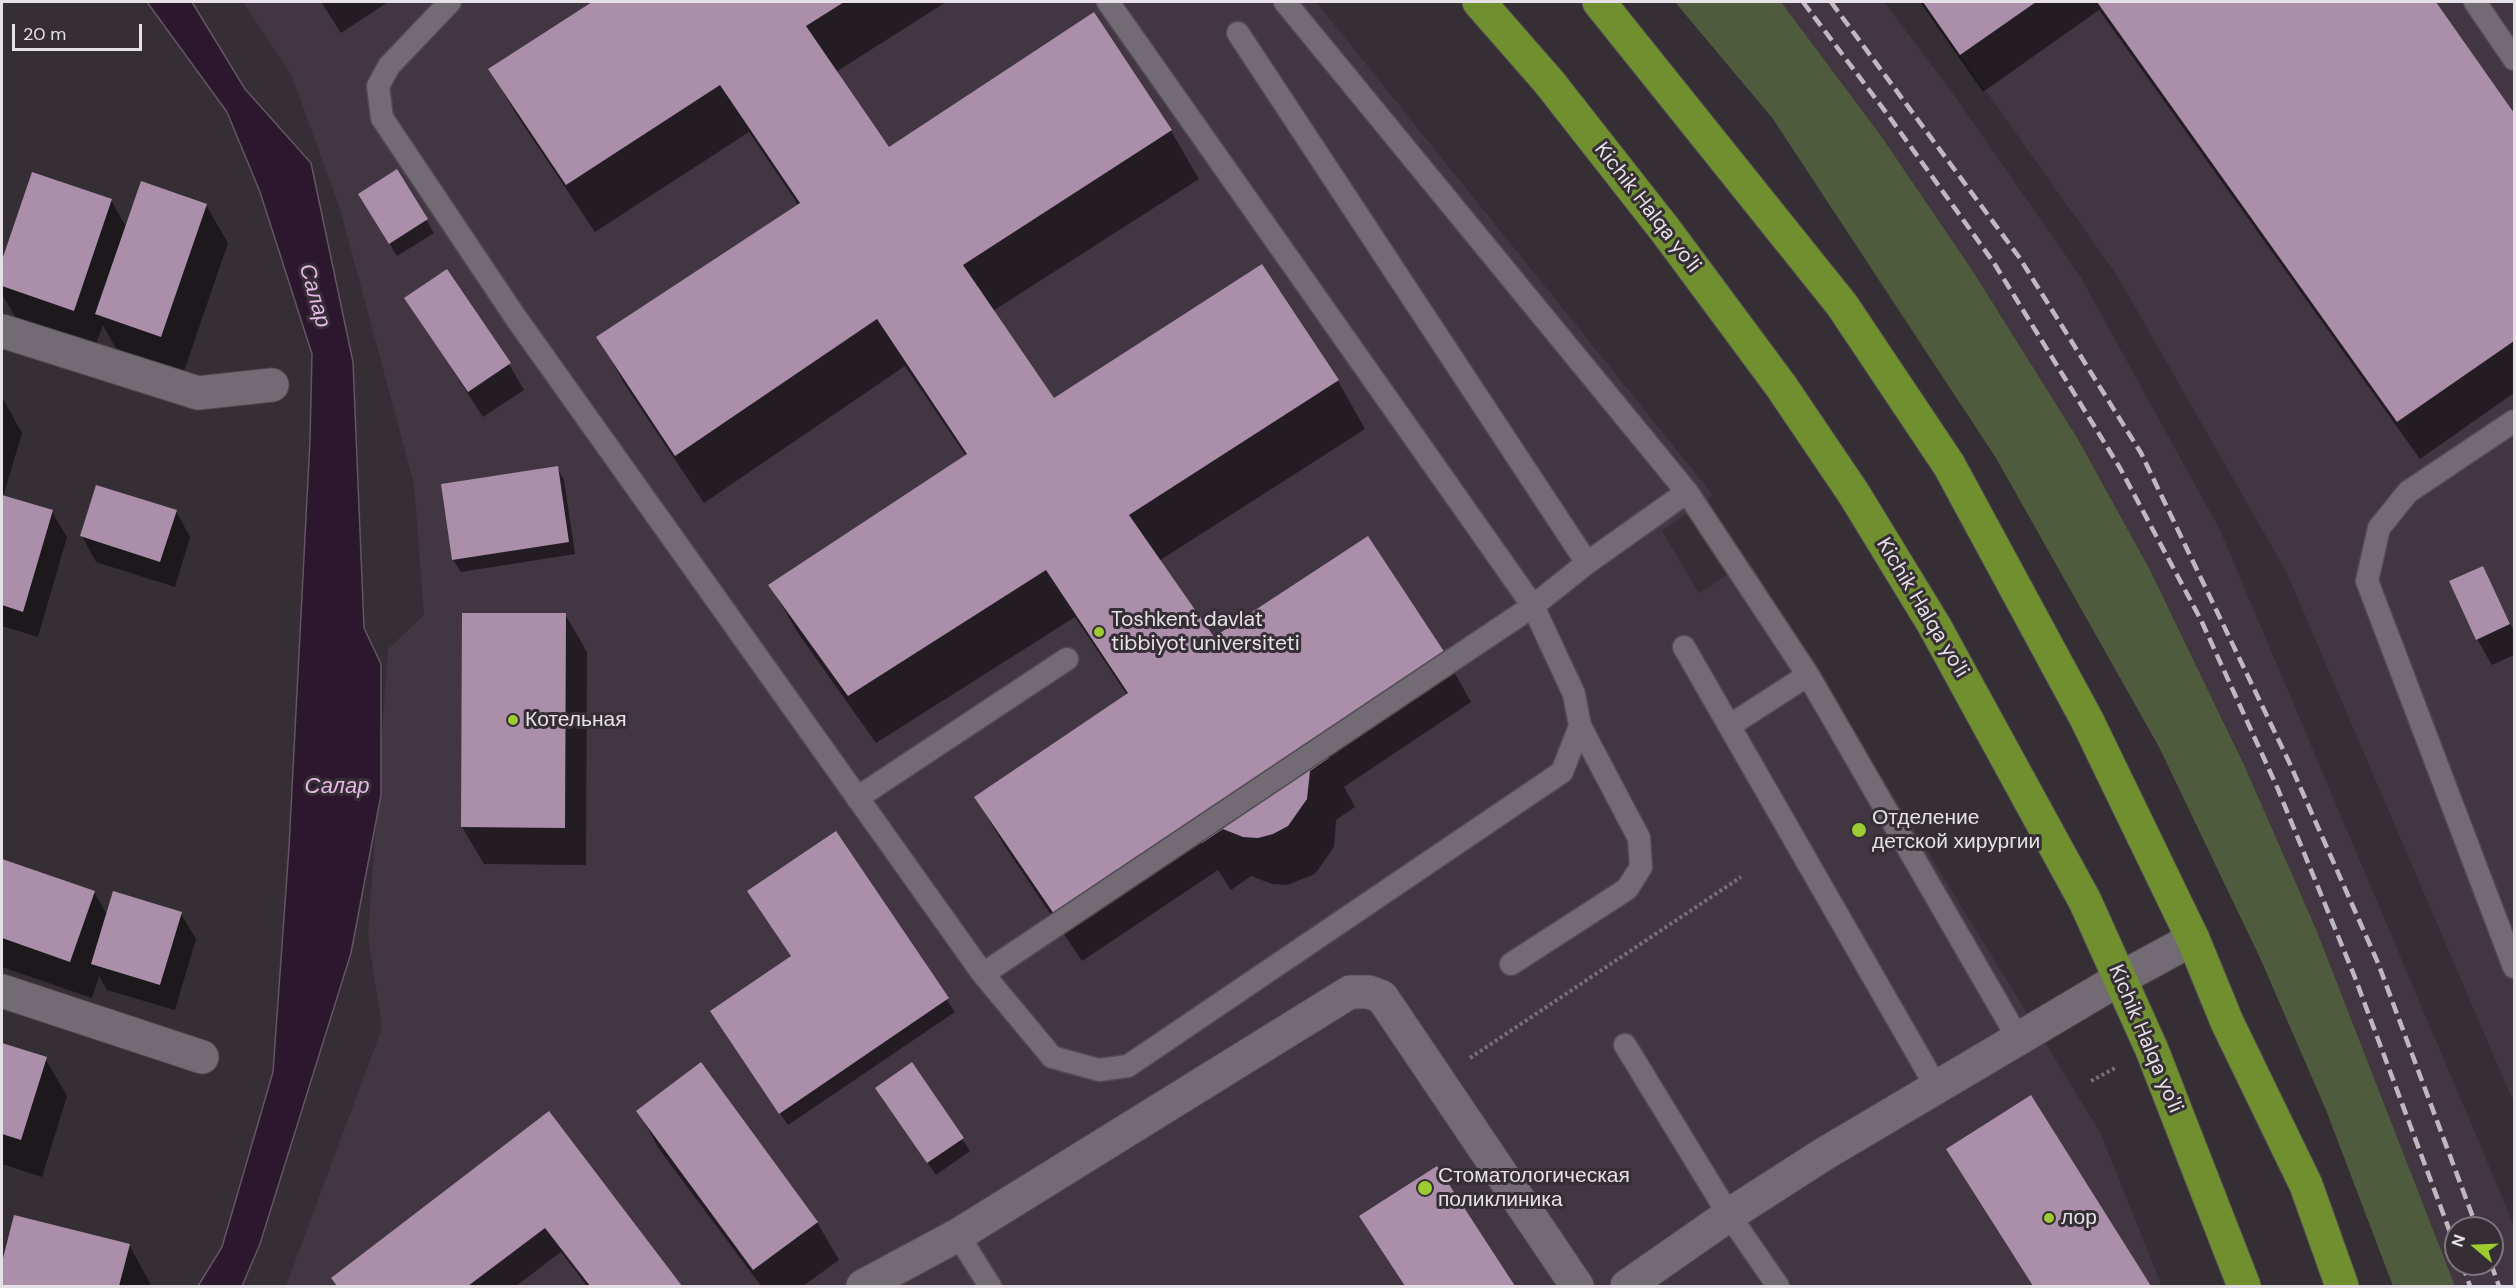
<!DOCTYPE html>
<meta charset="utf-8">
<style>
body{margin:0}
#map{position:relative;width:2516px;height:1288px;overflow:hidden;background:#352e35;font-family:"DM Sans",sans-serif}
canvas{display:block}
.frame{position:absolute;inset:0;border:3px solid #e6e1e6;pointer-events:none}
.north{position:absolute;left:2444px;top:1216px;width:60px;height:60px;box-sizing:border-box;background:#352e35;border:2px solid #7c767c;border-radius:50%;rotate:289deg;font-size:16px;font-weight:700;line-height:24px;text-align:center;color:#e6e1e6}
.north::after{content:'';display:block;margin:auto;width:21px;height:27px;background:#9ccb32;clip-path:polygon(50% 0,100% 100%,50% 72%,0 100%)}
.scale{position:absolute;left:12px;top:24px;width:130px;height:27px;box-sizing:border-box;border:3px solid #e6e1e6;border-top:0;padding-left:8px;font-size:18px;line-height:21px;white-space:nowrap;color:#e6e1e6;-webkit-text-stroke:4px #352e35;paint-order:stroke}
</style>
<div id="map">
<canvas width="2516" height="1288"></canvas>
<div class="frame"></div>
<div class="north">N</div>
<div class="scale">20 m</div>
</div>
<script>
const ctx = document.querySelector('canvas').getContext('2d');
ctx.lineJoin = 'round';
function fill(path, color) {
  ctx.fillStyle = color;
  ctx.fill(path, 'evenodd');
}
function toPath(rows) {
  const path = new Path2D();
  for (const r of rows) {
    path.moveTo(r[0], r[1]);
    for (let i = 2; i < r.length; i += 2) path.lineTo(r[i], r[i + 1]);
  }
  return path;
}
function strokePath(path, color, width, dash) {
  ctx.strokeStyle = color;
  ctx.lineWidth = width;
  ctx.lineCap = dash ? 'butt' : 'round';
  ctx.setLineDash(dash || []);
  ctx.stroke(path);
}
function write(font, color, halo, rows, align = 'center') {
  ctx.font = font + ' "DM Sans",sans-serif';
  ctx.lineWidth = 6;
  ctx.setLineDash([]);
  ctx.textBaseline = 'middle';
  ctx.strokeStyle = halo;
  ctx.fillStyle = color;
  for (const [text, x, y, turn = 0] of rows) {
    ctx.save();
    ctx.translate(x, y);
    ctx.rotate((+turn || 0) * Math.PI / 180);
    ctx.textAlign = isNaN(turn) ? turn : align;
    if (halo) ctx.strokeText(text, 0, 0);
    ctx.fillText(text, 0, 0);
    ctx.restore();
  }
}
const built = toPath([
 [243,2,1316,2,1713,495,1662,531,1699,593,1749,561,2100,1132,2162,1286,286,1286,382,1028,368,936,388,649,424,615,414,484,340,209,291,74],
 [1781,2,1884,2,1956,98,2080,276,2220,530,2514,1225,2514,1286,2455,1286,2316,929,2245,767,2150,570,2079,441],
 [2456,1228,2492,1228,2492,1264,2456,1264],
 [1923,2,2514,2,2514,1103,2287,573,2118,277]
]);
const green = toPath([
 [1675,2,1781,2,1881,136,1972,270,2079,441,2150,570,2245,767,2316,929,2455,1286,2393,1286,2326,1110,2261,960,2159,747,1996,458,1773,119]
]);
const water = toPath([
 [147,2,192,2,245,89,311,163,353,362,364,628,381,664,381,795,351,953,260,1244,242,1286,198,1286,222,1247,273,1072,289,847,310,440,312,354,260,192,227,112,147,2]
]);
const shadow = toPath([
 [321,2,388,2,341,33],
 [594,2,946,2,836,72,888,149,1094,14,1171,131,1199,179,993,311,1054,400,1262,267,1338,381,1365,429,1159,561,1214,639,1444,654,1471,702,1344,787,1355,807,1336,820,1334,847,1315,874,1287,885,1272,884,1251,876,1231,890,1218,870,1082,961,1004,845,976,798,1127,695,1075,617,876,743,798,633,770,586,966,456,905,366,704,503,625,385,598,337,799,206,749,132,595,232,518,117,490,70],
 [1920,2,2434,2,2514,115,2514,393,2420,459,2099,10,1983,92],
 [397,172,434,233,397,256,360,195],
 [33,173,111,200,126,227,206,205,228,243,183,374,118,352,103,325,95,347,17,320,2,294,2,264],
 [406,298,509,364,524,390,483,417],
 [2,397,22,433,3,497,52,512,67,537,38,637,2,626],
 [557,467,564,480,575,554,461,572,453,560],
 [176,511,190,537,175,587,96,562,82,536],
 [2482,567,2514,631,2514,655,2492,665,2477,639],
 [565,614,587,652,586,865,484,864,462,827],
 [836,833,955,1012,788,1125,719,1024,792,957],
 [2,860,94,892,107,915,181,914,196,939,175,1010,107,990,99,976,92,998,2,967],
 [2,1045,45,1058,67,1096,42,1177,2,1164],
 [2031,1097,2150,1286,2033,1286,1970,1187,1948,1150],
 [884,1101,962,1139,970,1151,936,1175],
 [638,1111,817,1222,839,1260,803,1286,761,1286,659,1149],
 [548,1113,680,1286,587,1286,561,1252,516,1286,338,1286,333,1278],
 [1436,1168,1513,1286,1405,1286,1361,1217],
 [15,1216,129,1245,150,1283,150,1286,2,1286,2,1268]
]);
const building = toPath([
 [592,2,844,2,806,26,889,147,1094,12,1172,130,963,265,1054,398,1262,264,1339,380,1129,515,1214,637,1368,536,1445,653,1316,740,1329,758,1310,771,1307,799,1288,826,1273,834,1258,838,1243,837,1223,829,1202,843,1190,823,1054,914,974,797,1128,693,1046,570,848,696,768,585,967,454,877,319,675,456,596,337,800,203,720,85,566,185,488,69],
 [1923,2,2036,2,1960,55],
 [2097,2,2436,2,2514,113,2514,341,2397,422],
 [397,169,428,219,389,244,358,194],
 [32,172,112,199,74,311,2,286,2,260],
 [141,181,207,204,161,337,95,314],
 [447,269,511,363,468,392,404,298],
 [558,466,569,542,452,560,441,484],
 [96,485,177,510,160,562,80,536],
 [2,495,53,510,23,612,2,605],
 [2483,566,2510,624,2476,640,2449,581],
 [462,613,566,613,565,828,461,827],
 [836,831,949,998,779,1114,710,1011,791,956,747,891],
 [2,859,95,891,70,962,2,938],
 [113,891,182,912,160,985,91,964],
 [2,1043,47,1057,21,1140,2,1134],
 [701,1062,818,1222,753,1270,636,1111],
 [912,1062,964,1138,927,1163,875,1088],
 [2031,1095,2151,1286,2033,1286,1946,1149],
 [549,1111,682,1286,590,1286,545,1228,468,1286,337,1286,331,1278],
 [1437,1166,1515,1286,1405,1286,1359,1216],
 [14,1215,130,1244,119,1286,2,1286,2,1262]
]);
const path = toPath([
 [1470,1058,1741,877],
 [2091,1081,2117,1067]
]);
const lane = toPath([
 [450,2,389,66,378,86,382,118,516,318,983,974,1052,1057,1099,1070,1128,1066,1562,772,1580,726,1574,694,1533,606,1108,2],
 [1285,2,1687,492,1808,675,2019,1040],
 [2475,2,2514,59],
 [1238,33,1587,563],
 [2514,421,2408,492,2379,528,2367,581,2514,967],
 [1684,647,1937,1088],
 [1729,726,1808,675],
 [857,798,1067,659],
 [1511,964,1627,889,1641,867,1639,838,1580,726],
 [983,974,1533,606,1587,563,1687,492],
 [1625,1045,1729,1215,1778,1286],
 [958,1235,990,1286]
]);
const street = toPath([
 [2,331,198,393,272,385],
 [2,991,202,1057],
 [863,1286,958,1235,1350,992,1369,992,1382,997,1577,1286],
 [1627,1286,1729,1215,1824,1154,2121,978,2193,939]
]);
const highway = toPath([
 [1479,2,1549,82,1666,231,1781,386,1854,494,1934,625,2085,901,2152,1050,2244,1286],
 [1599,2,1842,305,1949,465,2087,720,2193,939,2227,1022,2306,1185,2342,1286]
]);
const rail = toPath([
 [1803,2,1888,115,1994,263,2120,468,2201,620,2277,787,2354,975,2456,1248],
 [1831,2,2019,257,2141,453,2290,764,2378,963,2477,1228],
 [2462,1264,2470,1286],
 [2491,1264,2499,1286]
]);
const markers = [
 [1099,632,6,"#9ccb32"],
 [513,720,6,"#9ccb32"],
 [1859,830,8,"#9ccb32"],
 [1425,1188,8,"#9ccb32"],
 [2049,1218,6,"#9ccb32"]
];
const streetNames = [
 ["Kichik Halqa yo'li",1647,208,52],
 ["Kichik Halqa yo'li",1922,608,59],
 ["Kichik Halqa yo'li",2145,1039,67]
];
const poiNames = [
 ["Toshkent davlat",1111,620],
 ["tibbiyot universiteti",1111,644],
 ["Котельная",525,720],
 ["Отделение",1872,818],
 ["детской хирургии",1872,842],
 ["Стоматологическая",1438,1176],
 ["поликлиника",1438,1200],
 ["лор",2061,1218]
];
const waterNames = [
 ["Салар",314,296,74],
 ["Салар",337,787]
];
fill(built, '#423642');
fill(green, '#4f5b3d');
fill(water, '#2d172e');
strokePath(water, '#645465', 1.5);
fill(shadow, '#0007');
fill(building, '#aa8eaa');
strokePath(lane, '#514b51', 25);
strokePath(street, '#514b51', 35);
strokePath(highway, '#514b51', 35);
strokePath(path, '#777177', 4, [3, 3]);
strokePath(lane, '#736b73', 22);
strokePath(street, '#736b73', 33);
strokePath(highway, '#709030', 33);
strokePath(rail, '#beb9be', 4.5, [12, 6]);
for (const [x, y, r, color] of markers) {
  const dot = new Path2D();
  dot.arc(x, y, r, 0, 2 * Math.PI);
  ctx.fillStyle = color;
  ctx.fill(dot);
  strokePath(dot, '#352e35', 2);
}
write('21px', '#e6e1e6', '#352e35', streetNames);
write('21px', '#e6e1e6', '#352e35', poiNames, 'left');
write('italic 22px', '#e8b9e8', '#352e35', waterNames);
</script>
